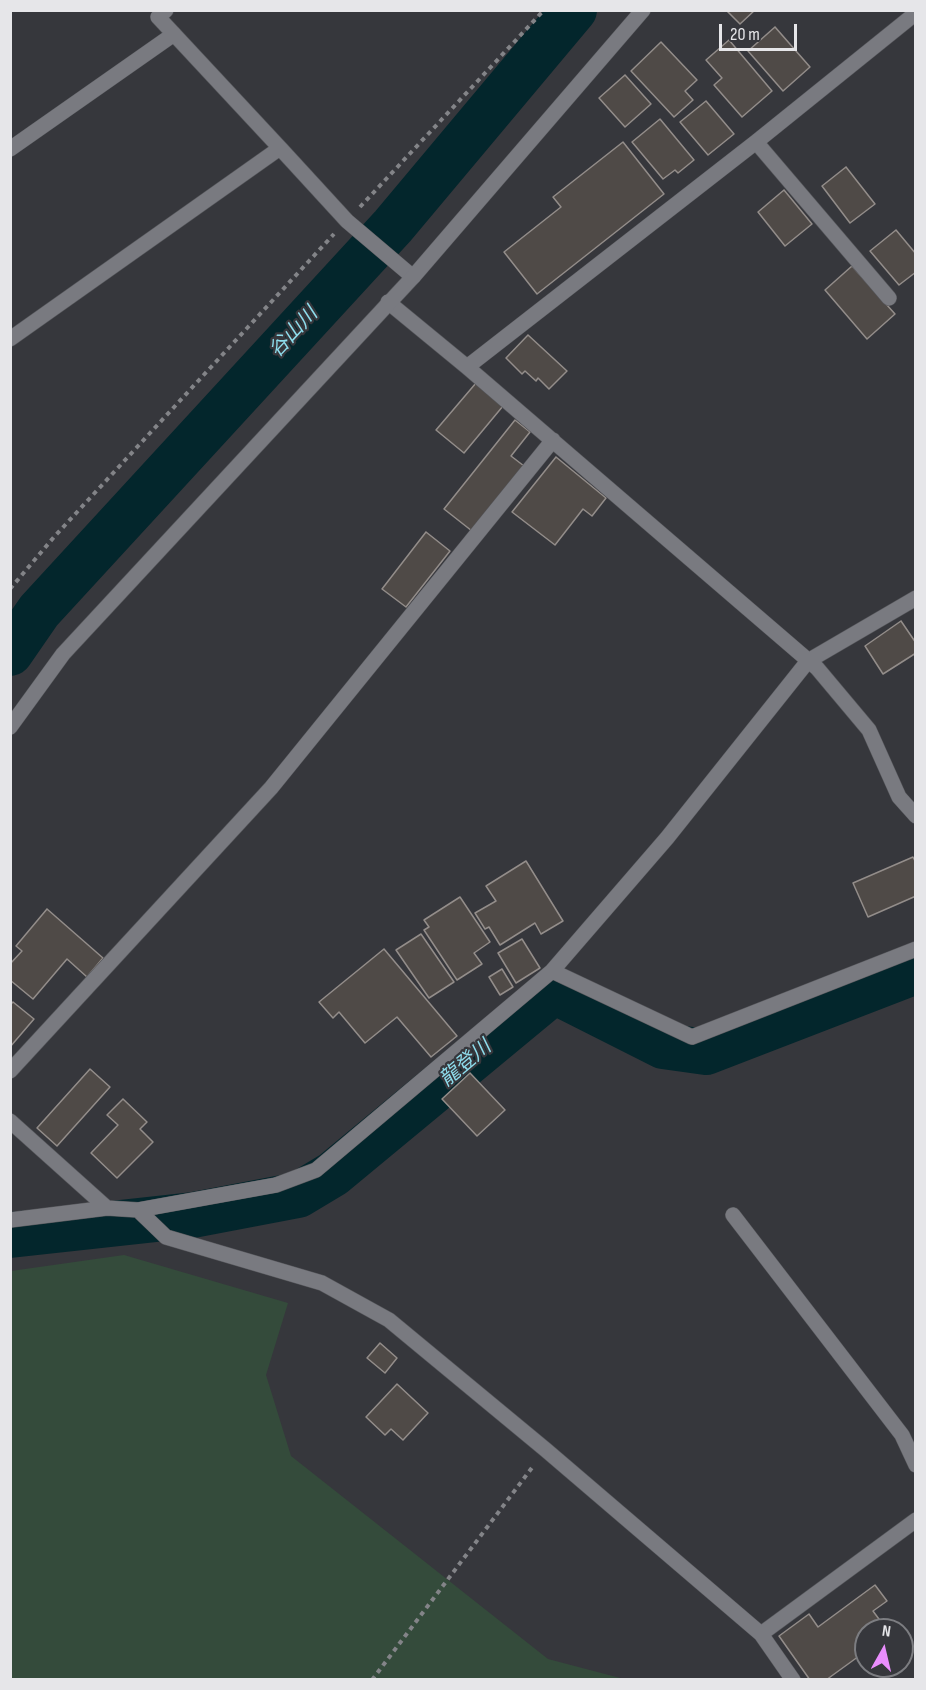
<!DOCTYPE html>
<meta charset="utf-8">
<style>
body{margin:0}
#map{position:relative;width:926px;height:1690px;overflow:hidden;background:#36373c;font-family:"Sofia Sans Condensed",sans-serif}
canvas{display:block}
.frame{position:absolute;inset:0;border:12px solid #e6e6e9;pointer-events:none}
.north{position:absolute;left:854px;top:1618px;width:60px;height:60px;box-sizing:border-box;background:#36373c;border:2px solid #7c7d81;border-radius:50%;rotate:8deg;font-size:16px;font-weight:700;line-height:24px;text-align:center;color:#e6e6e9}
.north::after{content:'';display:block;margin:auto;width:21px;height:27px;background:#ea8dfd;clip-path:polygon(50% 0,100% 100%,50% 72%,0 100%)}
.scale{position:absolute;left:719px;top:24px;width:78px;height:27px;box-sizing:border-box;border:3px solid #e6e6e9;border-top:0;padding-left:8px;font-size:18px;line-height:21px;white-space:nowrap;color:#e6e6e9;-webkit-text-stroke:4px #36373c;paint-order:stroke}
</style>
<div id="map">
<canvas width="926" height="1690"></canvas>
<div class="frame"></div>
<div class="north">N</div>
<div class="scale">20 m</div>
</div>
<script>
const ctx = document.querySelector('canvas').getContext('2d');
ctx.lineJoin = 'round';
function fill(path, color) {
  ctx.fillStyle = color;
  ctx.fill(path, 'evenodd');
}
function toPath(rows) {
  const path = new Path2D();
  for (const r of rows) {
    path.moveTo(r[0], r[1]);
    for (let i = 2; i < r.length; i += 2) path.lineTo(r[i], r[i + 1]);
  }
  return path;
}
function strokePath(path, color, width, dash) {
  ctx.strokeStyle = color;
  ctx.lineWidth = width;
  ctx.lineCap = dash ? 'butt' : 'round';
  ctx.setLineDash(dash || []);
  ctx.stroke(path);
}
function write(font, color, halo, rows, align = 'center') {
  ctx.font = font + ' "Sofia Sans Condensed","Noto Sans JP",sans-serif';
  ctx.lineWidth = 4.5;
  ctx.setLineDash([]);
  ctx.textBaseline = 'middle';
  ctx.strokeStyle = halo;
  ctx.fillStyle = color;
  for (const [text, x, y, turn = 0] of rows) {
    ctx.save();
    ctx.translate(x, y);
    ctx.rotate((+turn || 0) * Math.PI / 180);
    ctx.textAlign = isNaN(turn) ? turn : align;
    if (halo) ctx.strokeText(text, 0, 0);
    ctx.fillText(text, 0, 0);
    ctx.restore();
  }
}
const green = toPath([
 [124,1255,288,1303,266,1375,291,1456,548,1659,624,1679,11,1679,11,1271]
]);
const river = toPath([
 [10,653,39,611,393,226,574,10],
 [10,1235,193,1215,298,1195,333,1174,554,991,663,1046,706,1052,916,971]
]);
const building = toPath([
 [726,10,755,10,740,24,726,10],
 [775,27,810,67,783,91,748,51,775,27],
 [729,40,772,91,742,117,714,85,722,78,706,60,729,40],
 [661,42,697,80,685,91,693,100,674,117,631,71,661,42],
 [625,75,651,104,625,127,599,98,625,75],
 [706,101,734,134,708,155,680,122,706,101],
 [660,119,694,160,678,173,675,170,663,179,632,142,660,119],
 [623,142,664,194,537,294,504,252,561,207,553,197,623,142],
 [846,167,875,204,850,223,822,186,846,167],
 [784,190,812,224,785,246,758,212,784,190],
 [896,230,916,254,916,272,899,285,870,251,896,230],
 [852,266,895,314,867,339,825,290,852,266],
 [528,335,567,371,549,389,538,378,536,381,525,371,522,374,506,358,528,335],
 [476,383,503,406,464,453,436,430,476,383],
 [515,420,530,432,511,456,524,466,472,531,444,509,515,420],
 [556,457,606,498,592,516,583,509,555,545,512,512,556,457],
 [426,532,450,551,406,607,382,589,426,532],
 [901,621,916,643,916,653,883,674,865,646,901,621],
 [913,857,916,863,916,896,868,917,853,883,913,857],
 [526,861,563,921,541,934,535,923,500,945,489,927,485,929,475,913,496,901,486,886,526,861],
 [460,897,490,942,474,953,482,964,457,980,424,930,429,927,424,920,460,897],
 [47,909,103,958,87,977,67,959,33,999,10,980,10,964,22,951,16,946,47,909],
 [421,934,454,982,429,998,396,950,421,934],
 [522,939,540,968,516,983,498,953,522,939],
 [384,949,457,1036,431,1057,397,1017,365,1043,339,1012,333,1018,319,1002,384,949],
 [502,969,513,987,500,995,489,977,502,969],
 [13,1002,34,1019,10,1047,10,1005,13,1002],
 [90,1069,110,1087,57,1146,37,1128,90,1069],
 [470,1073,505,1110,477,1136,442,1099,470,1073],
 [123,1099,147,1122,140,1129,153,1142,117,1178,91,1153,118,1125,107,1115,123,1099],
 [380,1343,397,1358,385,1373,367,1358,380,1343],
 [397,1384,428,1413,403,1440,391,1429,385,1435,366,1417,397,1384],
 [875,1585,887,1601,873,1611,887,1630,866,1630,866,1651,826,1680,810,1680,779,1636,809,1614,818,1627,875,1585]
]);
const path = toPath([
 [360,207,544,10],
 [10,589,54,537,334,234],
 [372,1680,534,1465]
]);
const minor = toPath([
 [166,10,158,17,280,148],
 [756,142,889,298],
 [10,149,174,34],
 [388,302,467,367,817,668,869,730,899,797,916,816],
 [10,339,280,148,347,221,413,277],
 [467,367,756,142,916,13],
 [552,971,667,838,808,661,916,598],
 [10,1071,271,788,553,440],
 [10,1121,107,1208],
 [138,1210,166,1237,322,1283,389,1320,546,1450,761,1634,793,1680],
 [733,1215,902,1435,916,1465],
 [10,1220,107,1208,138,1210,276,1185,316,1170,552,971,692,1037,916,949],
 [761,1634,916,1520]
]);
const tertiary = toPath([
 [10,727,63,654,413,277,643,10]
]);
const waterNames = [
 ["谷山川",294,333,-47],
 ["龍登川",466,1064,-40]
];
fill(green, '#344b3b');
strokePath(river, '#03262c', 46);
fill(building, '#4f4a47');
strokePath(building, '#938d8a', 1.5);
strokePath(minor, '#55565a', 16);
strokePath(tertiary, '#55565a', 16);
strokePath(path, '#838488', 4, [4.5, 4.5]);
strokePath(minor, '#797a80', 15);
strokePath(tertiary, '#797a80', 15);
write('italic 20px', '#8eddec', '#36373c', waterNames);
</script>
